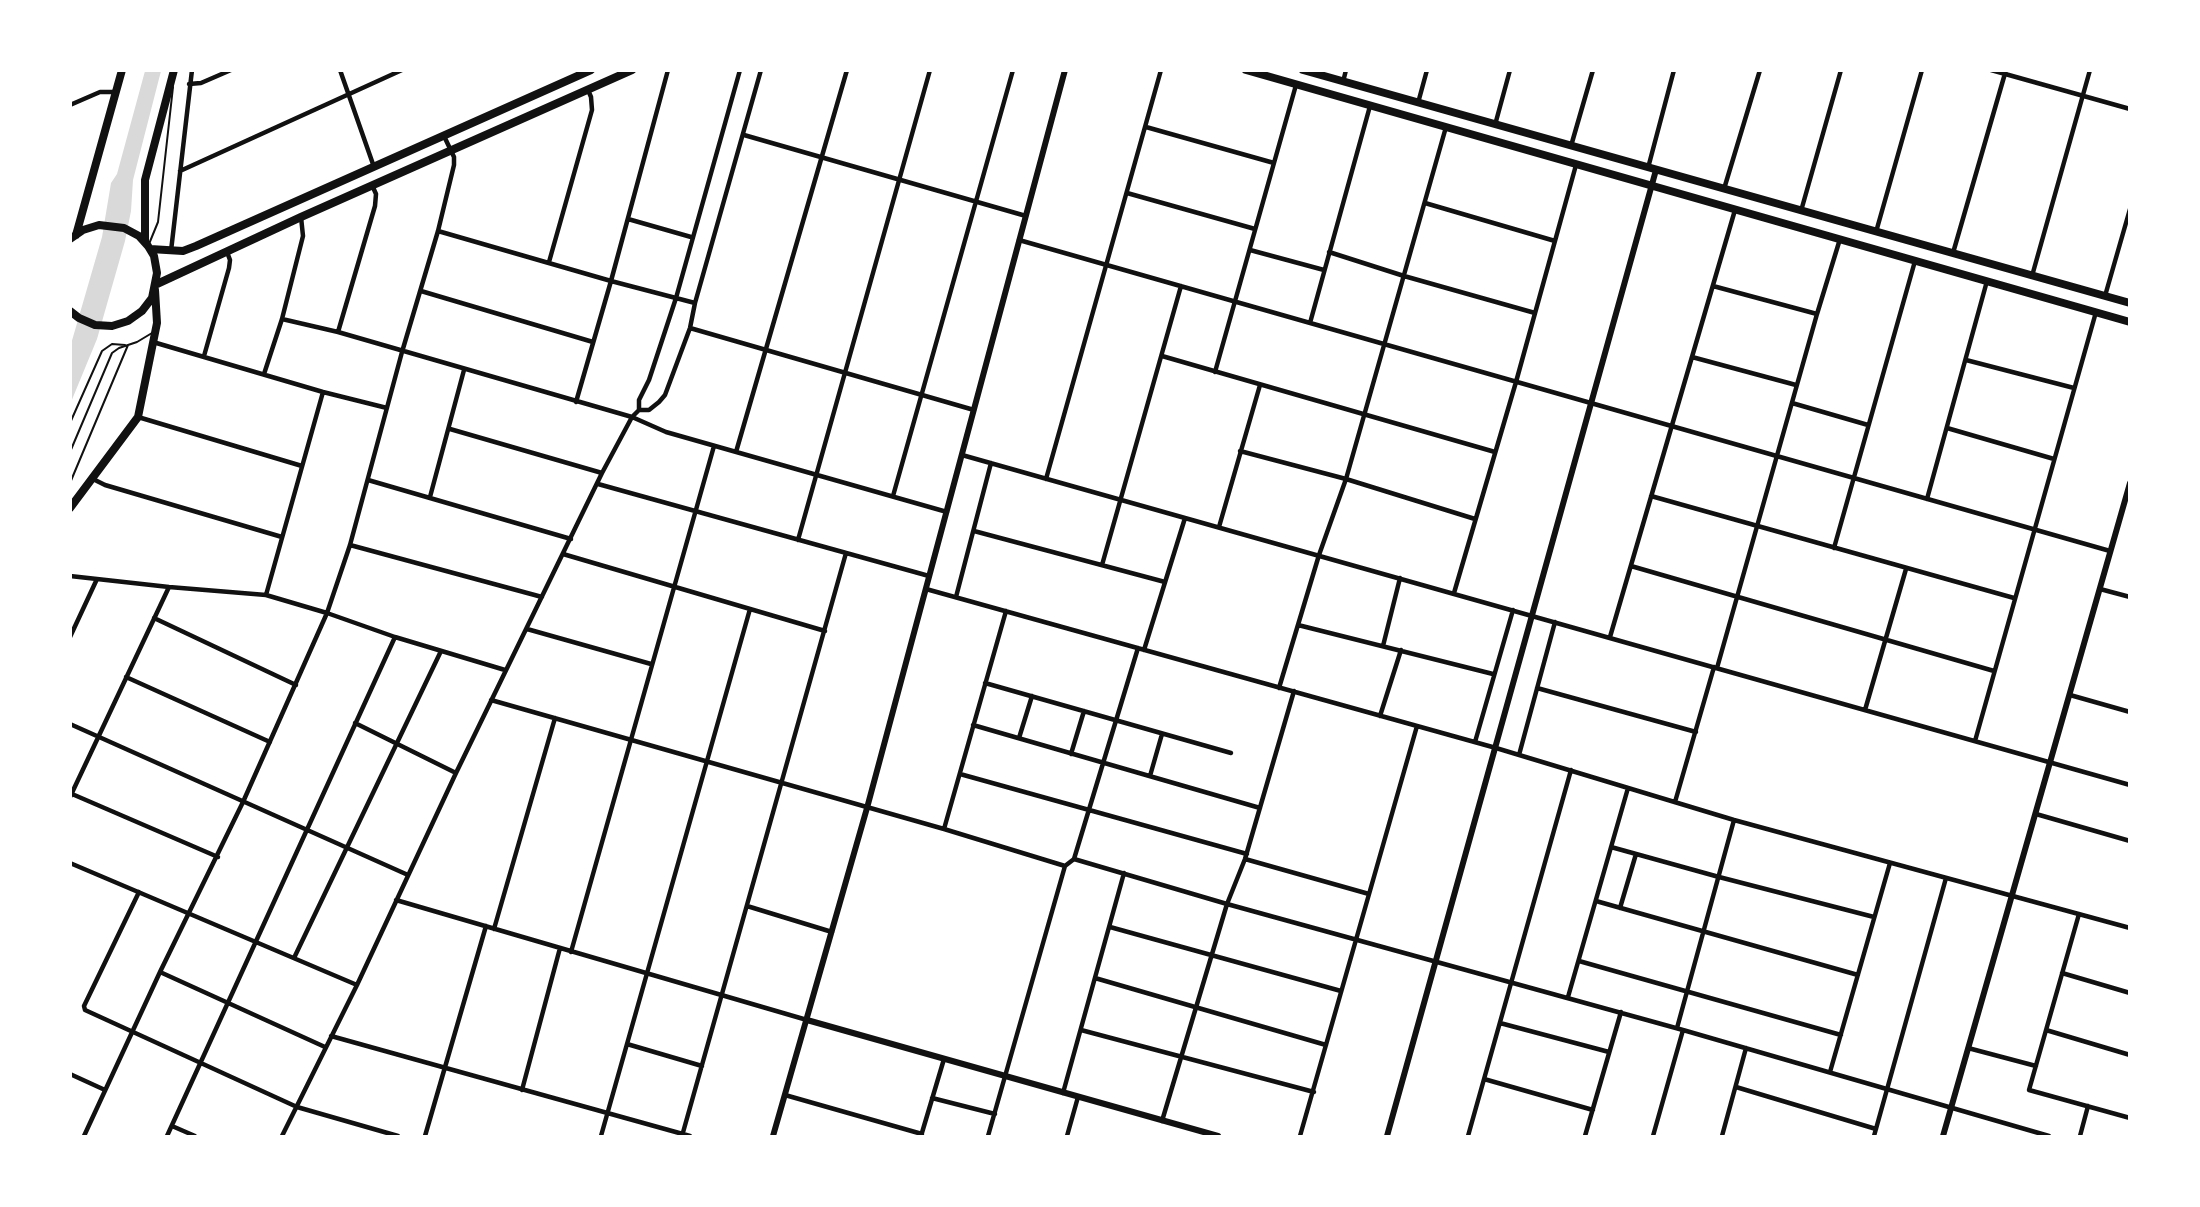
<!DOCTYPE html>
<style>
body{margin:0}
#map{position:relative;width:2200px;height:1207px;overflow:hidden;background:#fff;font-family:Raleway,sans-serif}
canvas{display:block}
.frame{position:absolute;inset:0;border:72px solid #fff;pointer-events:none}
</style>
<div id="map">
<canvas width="2200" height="1207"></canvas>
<div class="frame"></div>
</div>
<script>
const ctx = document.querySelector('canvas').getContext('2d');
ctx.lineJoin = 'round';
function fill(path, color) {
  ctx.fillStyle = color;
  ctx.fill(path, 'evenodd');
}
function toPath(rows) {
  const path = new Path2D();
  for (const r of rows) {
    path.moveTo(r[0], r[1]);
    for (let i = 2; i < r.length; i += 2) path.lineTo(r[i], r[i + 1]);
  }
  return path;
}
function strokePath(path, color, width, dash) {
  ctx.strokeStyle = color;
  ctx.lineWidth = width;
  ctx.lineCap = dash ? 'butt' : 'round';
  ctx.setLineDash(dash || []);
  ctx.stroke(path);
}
const water = toPath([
 [145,71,161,71,133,180,131,211,125,241,97,339,71,402,71,344,102,237,111,183,117,174]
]);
const service = toPath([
 [149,244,158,222,173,87],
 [70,423,102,351,112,344,125,345],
 [70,452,112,353,119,348,137,342,152,333],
 [70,483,128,345]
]);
const minor = toPath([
 [340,70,374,167],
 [1991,70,2130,109],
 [1343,82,1346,70],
 [189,84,201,83,231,70],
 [1418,103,1427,70],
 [70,105,100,92,116,92],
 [1495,125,1510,70],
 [1146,127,1274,163],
 [744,135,1026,216],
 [1571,146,1593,70],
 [1648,168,1674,70],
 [180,171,402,70],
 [1724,189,1760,70],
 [1127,193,1255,229],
 [1425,203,1555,241],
 [1801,211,1841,70],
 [628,219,691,237],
 [438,231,611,281,695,303],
 [1876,232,1922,70],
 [1019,240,2110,551],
 [1250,250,1324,270],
 [171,251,192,70],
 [1329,252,1404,276,1535,313],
 [1953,253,2006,70],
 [549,262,592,110,591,97,588,90],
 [2032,276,2090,70],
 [1713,286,1817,314],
 [421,291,593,342],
 [2105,296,2130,209],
 [282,319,338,332,632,417,666,432,947,512],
 [1310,323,1370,106],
 [690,328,974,410],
 [338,332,375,206,376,194,372,185],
 [153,342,323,392,387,408],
 [204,356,229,268,230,260,227,252],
 [1162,356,1495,452],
 [1692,357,1796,385],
 [1966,360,2074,388],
 [1215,372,1296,85],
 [264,374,282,319,303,236,301,217],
 [576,402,611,281,668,70],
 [1792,403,1868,425],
 [639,410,639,400,649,380,676,298,740,70],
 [138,417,302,466],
 [1947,428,2054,459],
 [450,429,602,473],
 [1240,451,1346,479,1475,519],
 [736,452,847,70],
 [962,455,2130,785],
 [93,479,105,485,282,537],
 [1046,479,1161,70],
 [368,480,571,539],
 [598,484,929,576],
 [893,496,1013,70],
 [1651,496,2014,598],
 [430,497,464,370],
 [1927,499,1987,281],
 [1219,527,1260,385],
 [974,531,1165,582],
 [798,540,930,70],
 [350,545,542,597],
 [1834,548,1915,261],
 [563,554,825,631],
 [1102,565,1181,286],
 [1631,566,1994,671],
 [70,576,169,587,266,595,327,613,395,637,505,670],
 [926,589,1496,748,1734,820,2130,928],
 [2100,589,2130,597],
 [1454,593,1516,382,1576,165],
 [266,595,323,392],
 [956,597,991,463],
 [154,618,296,685],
 [1298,625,1493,674],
 [527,629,651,664],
 [70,637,97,579],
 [1610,637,1735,210],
 [1383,646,1400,578],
 [1144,650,1185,518],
 [1717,668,1817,314,1840,239],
 [126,677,270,742],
 [985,683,1231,753],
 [1279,688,1319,555,1346,479,1446,127],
 [1537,688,1696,732],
 [2070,695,2130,712],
 [491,700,944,829,1065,866],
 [1865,710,1906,569],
 [1380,716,1401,650],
 [355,723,456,773],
 [70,724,408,875],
 [973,725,1260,808],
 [1019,738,1032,696],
 [1975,741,2096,312],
 [1475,742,1513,610],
 [1071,754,1084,711],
 [1519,755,1555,622],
 [960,774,1247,854],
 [1150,776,1162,734],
 [72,794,218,857],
 [70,797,169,587],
 [1675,802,1714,667],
 [2036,814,2130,841],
 [944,829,1006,611],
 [1611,847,1719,877,1874,917],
 [1074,859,1227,904,1683,1030,2049,1136],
 [1074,859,1138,648],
 [1245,859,1369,894],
 [70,863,357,985],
 [139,892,84,1006,85,1010,297,1107,398,1136],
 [396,900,807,1020],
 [1596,901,1858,975],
 [747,906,832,932],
 [1620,908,1636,854],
 [2079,914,2029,1090,2130,1118],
 [1110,927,1341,991],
 [494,929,555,718],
 [571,952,714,446],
 [294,958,441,651],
 [1579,961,1841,1035],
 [160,972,325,1047],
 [2062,973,2130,993],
 [1095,978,1326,1045],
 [1568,997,1628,788],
 [1500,1023,1609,1052],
 [1677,1028,1734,820],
 [1081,1030,1314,1092],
 [2046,1030,2130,1055],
 [331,1036,690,1136],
 [627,1044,702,1066],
 [1968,1048,2036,1066],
 [1830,1072,1890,863],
 [70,1074,105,1090],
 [1484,1079,1593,1110],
 [1736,1087,1876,1129],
 [522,1090,560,948],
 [1063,1093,1124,873],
 [785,1095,922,1134],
 [932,1098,995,1114],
 [1162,1121,1227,904,1245,859,1294,691],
 [172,1126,195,1136],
 [84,1136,160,972,243,802,327,613,350,545,402,352,438,231,454,165,454,157,444,136],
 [167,1136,395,637],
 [282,1136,357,985,456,773,602,473,632,417,639,410,649,410,659,402,665,395,690,328,695,303,761,70],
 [425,1136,486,926],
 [601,1136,750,609],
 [682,1136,846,553],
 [921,1136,944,1059],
 [988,1136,1065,866,1074,859],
 [1067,1136,1078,1097],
 [1300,1136,1417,726],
 [1468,1136,1571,770],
 [1585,1136,1621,1012],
 [1653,1136,1683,1030],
 [1722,1136,1746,1048],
 [1874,1136,1946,878],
 [2080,1136,2088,1106]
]);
const tertiary = toPath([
 [807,1020,1218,1136],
 [773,1136,867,808,1065,70],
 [1387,1136,1656,170],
 [1943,1136,2130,483]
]);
const primary = toPath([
 [1246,70,2130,322],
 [1303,70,2130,303],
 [76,235,122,70],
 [70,239,83,230,99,225,124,228,139,236,148,246,154,256,157,273,152,298,142,311,128,321,112,326,95,325,79,318,70,311],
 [145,242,145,180,174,70],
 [150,249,183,251,196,246,591,70],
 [157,284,301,217,632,70],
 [70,508,138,417,157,323,155,290]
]);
fill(water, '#d9d9d9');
strokePath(service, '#111', 2);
strokePath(minor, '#111', 4.5);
strokePath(tertiary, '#111', 6);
strokePath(primary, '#111', 8);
</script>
